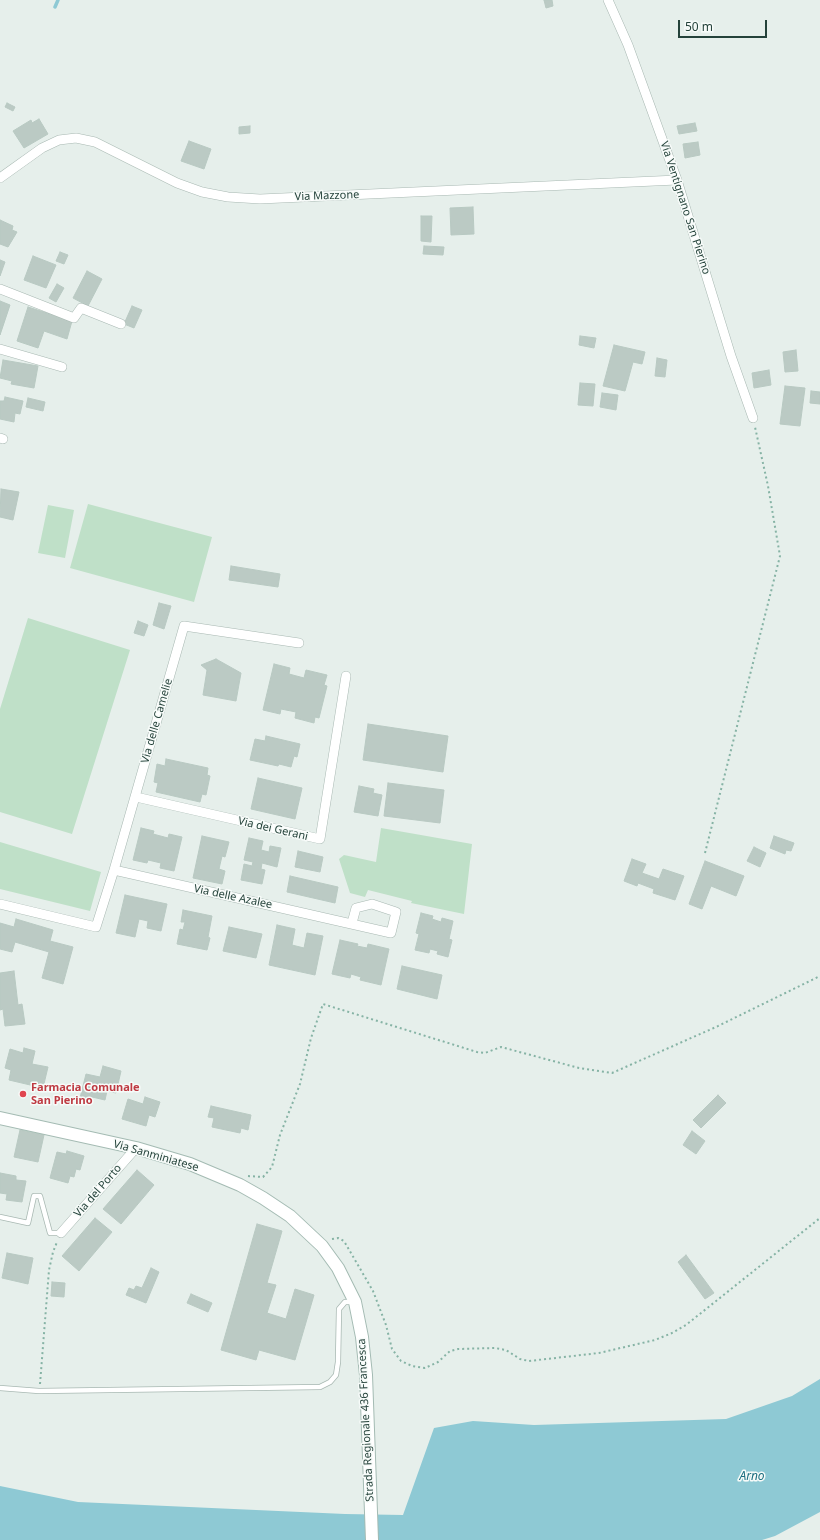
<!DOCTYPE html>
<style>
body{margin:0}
#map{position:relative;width:820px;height:1540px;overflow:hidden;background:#e6efeb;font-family:"Noto Sans",sans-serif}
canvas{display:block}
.scale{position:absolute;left:678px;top:20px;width:89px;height:18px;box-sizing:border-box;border:2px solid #24423a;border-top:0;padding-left:5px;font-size:12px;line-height:14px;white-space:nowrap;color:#24423a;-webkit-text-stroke:3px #f7fbf9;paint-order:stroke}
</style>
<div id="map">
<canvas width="820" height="1540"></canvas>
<div class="scale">50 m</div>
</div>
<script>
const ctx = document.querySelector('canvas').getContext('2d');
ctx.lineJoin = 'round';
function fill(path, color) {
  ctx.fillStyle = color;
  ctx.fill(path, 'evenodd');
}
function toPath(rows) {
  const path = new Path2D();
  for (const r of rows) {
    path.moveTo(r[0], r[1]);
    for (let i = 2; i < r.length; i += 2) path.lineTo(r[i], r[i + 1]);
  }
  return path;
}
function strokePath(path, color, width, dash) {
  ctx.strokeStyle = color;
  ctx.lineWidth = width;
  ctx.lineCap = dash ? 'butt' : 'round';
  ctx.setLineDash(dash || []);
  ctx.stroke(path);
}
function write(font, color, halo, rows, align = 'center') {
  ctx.font = font + ' "Noto Sans",sans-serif';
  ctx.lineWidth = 3;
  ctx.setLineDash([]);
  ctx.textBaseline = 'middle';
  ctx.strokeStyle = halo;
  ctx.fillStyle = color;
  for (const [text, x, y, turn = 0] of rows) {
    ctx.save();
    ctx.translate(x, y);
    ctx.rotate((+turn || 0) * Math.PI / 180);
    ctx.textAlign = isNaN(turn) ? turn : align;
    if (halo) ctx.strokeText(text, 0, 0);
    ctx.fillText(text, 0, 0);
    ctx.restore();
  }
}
const green = toPath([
 [88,504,212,537,194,602,70,568],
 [48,505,74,510,65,558,38,553],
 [28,618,130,650,72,834,0,812,0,709],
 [381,828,472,844,464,914,411,903,412,901,368,890,365,897,350,893,339,859,344,855,376,862],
 [0,842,101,872,90,911,0,889]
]);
const water = toPath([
 [820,1379,820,1512,775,1536,762,1540,0,1540,0,1486,78,1502,345,1514,403,1515,434,1428,473,1421,534,1425,726,1419,792,1396]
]);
const stream = toPath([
 [55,7,58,0]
]);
const building = toPath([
 [544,0,552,0,553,6,546,8,544,0],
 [7,103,15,107,13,111,5,107,7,103],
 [39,119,48,134,24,148,13,131,31,120,32,123,39,119],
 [695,123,697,131,679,134,677,126,695,123],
 [250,126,250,133,239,134,239,127,250,126],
 [189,141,211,149,204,169,181,161,189,141],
 [698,142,700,155,685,158,683,144,698,142],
 [473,207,474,234,451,235,450,208,473,207],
 [421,216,432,216,431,242,421,241,421,216],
 [0,220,13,226,12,230,17,232,8,247,0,244,0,220],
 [424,246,444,247,443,255,423,254,424,246],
 [60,252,68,255,64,264,56,261,60,252],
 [33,256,56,265,46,288,24,280,33,256],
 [0,260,5,262,0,276,0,260],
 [87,271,102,279,88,306,73,298,87,271],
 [57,284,64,288,56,302,49,298,57,284],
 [0,301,10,305,0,335,0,301],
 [132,306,142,310,134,328,124,324,132,306],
 [28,307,72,321,67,339,44,331,38,348,17,341,28,307],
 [580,336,596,338,594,348,579,345,580,336],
 [614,345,645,352,642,364,633,362,625,391,603,386,614,345],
 [796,350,798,371,785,372,783,352,796,350],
 [657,358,667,360,665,377,655,376,657,358],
 [3,360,38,366,34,388,11,384,12,381,0,378,3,360],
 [769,370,771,385,754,388,752,373,769,370],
 [580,383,595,384,593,406,578,405,580,383],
 [785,386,805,388,800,426,780,424,785,386],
 [811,391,820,392,820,404,810,403,811,391],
 [602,393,618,395,616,410,600,407,602,393],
 [5,397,23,401,20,414,15,413,14,422,0,419,0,401,4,401,5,397],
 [28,398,45,402,43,411,26,407,28,398],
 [1,489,19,492,13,520,0,517,1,489],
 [231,566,280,574,278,587,229,580,231,566],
 [159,603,171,606,164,629,153,625,159,603],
 [138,621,148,625,144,636,134,633,138,621],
 [216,659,241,673,236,701,203,695,207,670,201,665,216,659],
 [274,664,290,668,289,674,304,678,306,670,327,675,324,685,327,686,319,718,315,717,314,723,295,718,296,712,281,709,280,714,263,710,274,664],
 [368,724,448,736,443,772,363,760,368,724],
 [266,736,300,744,297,757,294,756,291,767,279,764,278,766,250,760,255,739,265,741,266,736],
 [166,759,208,768,207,775,210,776,206,795,202,794,200,802,156,792,158,783,154,782,157,764,165,766,166,759],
 [258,778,302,788,295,819,251,809,258,778],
 [388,783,444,790,440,823,384,816,388,783],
 [359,786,374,789,373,793,382,795,378,816,354,812,359,786],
 [141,828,154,831,153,834,168,838,169,834,182,837,174,871,160,868,161,863,148,860,147,863,133,860,141,828],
 [202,836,229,842,225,857,222,856,219,869,225,871,222,884,193,878,202,836],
 [774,836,794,843,791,851,786,850,785,854,770,848,774,836],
 [249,838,263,841,261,850,269,852,270,846,281,848,277,867,262,863,261,869,265,870,262,884,241,880,244,864,252,866,253,862,244,860,249,838],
 [754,847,766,853,760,867,747,861,754,847],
 [298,851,323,857,320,872,295,867,298,851],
 [632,859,646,864,642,873,659,879,663,869,684,876,675,900,653,893,654,889,638,883,637,886,624,881,632,859],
 [705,861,744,876,736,896,711,886,702,909,689,904,705,861],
 [290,876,338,887,335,903,287,892,290,876],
 [125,895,167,904,161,931,147,928,148,921,139,919,135,937,116,933,125,895],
 [183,910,212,916,208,937,210,938,207,950,177,944,180,929,183,930,185,922,181,922,183,910],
 [421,913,433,916,432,919,441,922,442,918,453,921,449,939,452,940,448,957,437,954,438,951,430,949,429,953,415,950,419,934,416,933,421,913],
 [16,919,53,930,50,941,73,947,63,984,42,978,49,952,15,942,12,952,0,949,0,923,14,927,16,919],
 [277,925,295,929,292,945,304,948,307,933,323,936,315,975,269,965,277,925],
 [229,927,262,934,256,958,223,951,229,927],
 [340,940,358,944,357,946,367,948,368,944,389,949,381,985,360,980,361,977,351,974,350,978,332,974,340,940],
 [402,966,442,975,437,999,397,989,402,966],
 [14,971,18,1005,22,1004,25,1024,5,1026,3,1009,0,1010,0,973,14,971],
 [24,1048,35,1051,32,1064,48,1067,43,1088,9,1080,11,1070,5,1068,10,1049,23,1053,24,1048],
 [103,1066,121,1071,116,1093,107,1091,105,1100,92,1097,91,1101,80,1098,86,1074,100,1077,103,1066],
 [718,1095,726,1103,701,1128,693,1120,718,1095],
 [145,1097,160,1102,155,1117,149,1115,146,1126,122,1119,128,1099,143,1104,145,1097],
 [211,1106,251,1115,248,1130,241,1128,240,1133,212,1127,214,1118,208,1117,211,1106],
 [20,1130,44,1135,38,1162,14,1157,20,1130],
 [692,1131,705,1141,696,1154,683,1145,692,1131],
 [67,1151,84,1156,80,1170,76,1169,74,1177,70,1176,68,1183,50,1178,57,1152,66,1154,67,1151],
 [137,1170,154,1185,121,1224,103,1209,137,1170],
 [0,1173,16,1176,16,1180,26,1181,22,1202,6,1200,7,1194,0,1193,0,1173],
 [95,1218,112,1232,79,1271,62,1256,95,1218],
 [257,1224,282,1231,267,1283,276,1285,267,1313,286,1319,295,1289,314,1295,295,1360,259,1350,256,1360,221,1350,257,1224],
 [7,1253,33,1258,28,1284,2,1278,7,1253],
 [686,1255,714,1293,705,1299,678,1262,686,1255],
 [151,1268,159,1272,146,1303,126,1295,129,1288,134,1290,136,1286,142,1288,151,1268],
 [52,1282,65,1283,64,1297,51,1296,52,1282],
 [191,1294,212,1303,208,1312,187,1303,191,1294]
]);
const path = toPath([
 [705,853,780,556,768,486,755,427],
 [248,1176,263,1177,272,1167,280,1135,300,1084,311,1038,323,1004,477,1052,485,1053,501,1047,579,1068,612,1073,716,1027,820,976],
 [332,1239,338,1238,344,1241,373,1291,386,1325,392,1349,401,1361,412,1366,425,1368,438,1362,450,1351,458,1349,495,1348,506,1350,520,1359,529,1361,599,1353,655,1340,672,1333,686,1325,820,1218],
 [40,1384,49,1270,53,1252,57,1242]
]);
const lane = toPath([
 [0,1217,28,1223,34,1196,40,1196,50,1233,61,1233],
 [0,1388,39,1391,320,1387,330,1382,336,1375,338,1362,339,1309,345,1302,353,1302]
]);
const street = toPath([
 [608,0,628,45,677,180,731,356,753,418],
 [0,178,42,148,59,140,76,138,95,142,177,183,202,192,228,197,260,199,677,180],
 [0,289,74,318,81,308,121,324],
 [0,349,62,367],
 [0,438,3,439],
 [136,797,320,839,346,676],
 [114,870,391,933,396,912,372,904,356,908,352,923],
 [0,904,96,927,114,870,184,626,299,643],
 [61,1233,136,1148]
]);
const secondary = toPath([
 [0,1118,136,1148,190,1164,240,1185,263,1198,290,1216,322,1246,338,1268,355,1302,362,1337,366,1375,372,1540]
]);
const markers = [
 [23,1094,4,"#e0444e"]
];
const streetNames = [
 ["Via Mazzone",327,196,-2],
 ["Via Ventignano San Pierino",685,208,72],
 ["Via delle Camelie",157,721,-74],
 ["Via dei Gerani",273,829,13],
 ["Via delle Azalee",233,897,12],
 ["Via Sanminiatese",156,1156,16],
 ["Via del Porto",98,1191,-49],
 ["Strada Regionale 436 Francesca",366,1420,-93]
];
const healthNames = [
 ["Farmacia Comunale",31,1088],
 ["San Pierino",31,1101]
];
const waterNames = [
 ["Arno",752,1477]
];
fill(green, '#bfe0c8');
fill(water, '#8ec9d4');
strokePath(stream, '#8ec9d4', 3.5);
fill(building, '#bbcac4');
strokePath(building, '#b8c9c2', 1);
strokePath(lane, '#a8b8b2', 6);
strokePath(street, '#a8b8b2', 10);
strokePath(secondary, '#a4bbb3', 14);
strokePath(path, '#86b3a5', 2, [2, 3]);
strokePath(lane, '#fff', 4.5);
strokePath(street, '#fff', 9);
strokePath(secondary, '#fff', 12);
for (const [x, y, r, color] of markers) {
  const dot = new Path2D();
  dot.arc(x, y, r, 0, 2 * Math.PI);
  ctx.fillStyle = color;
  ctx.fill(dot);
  strokePath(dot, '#f7fbf9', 1.5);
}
write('11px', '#24423a', '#f7fbf9', streetNames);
write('bold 11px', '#be3a42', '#f7fbf9', healthNames, 'left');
write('italic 12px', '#1c6f80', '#f7fbf9', waterNames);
</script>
